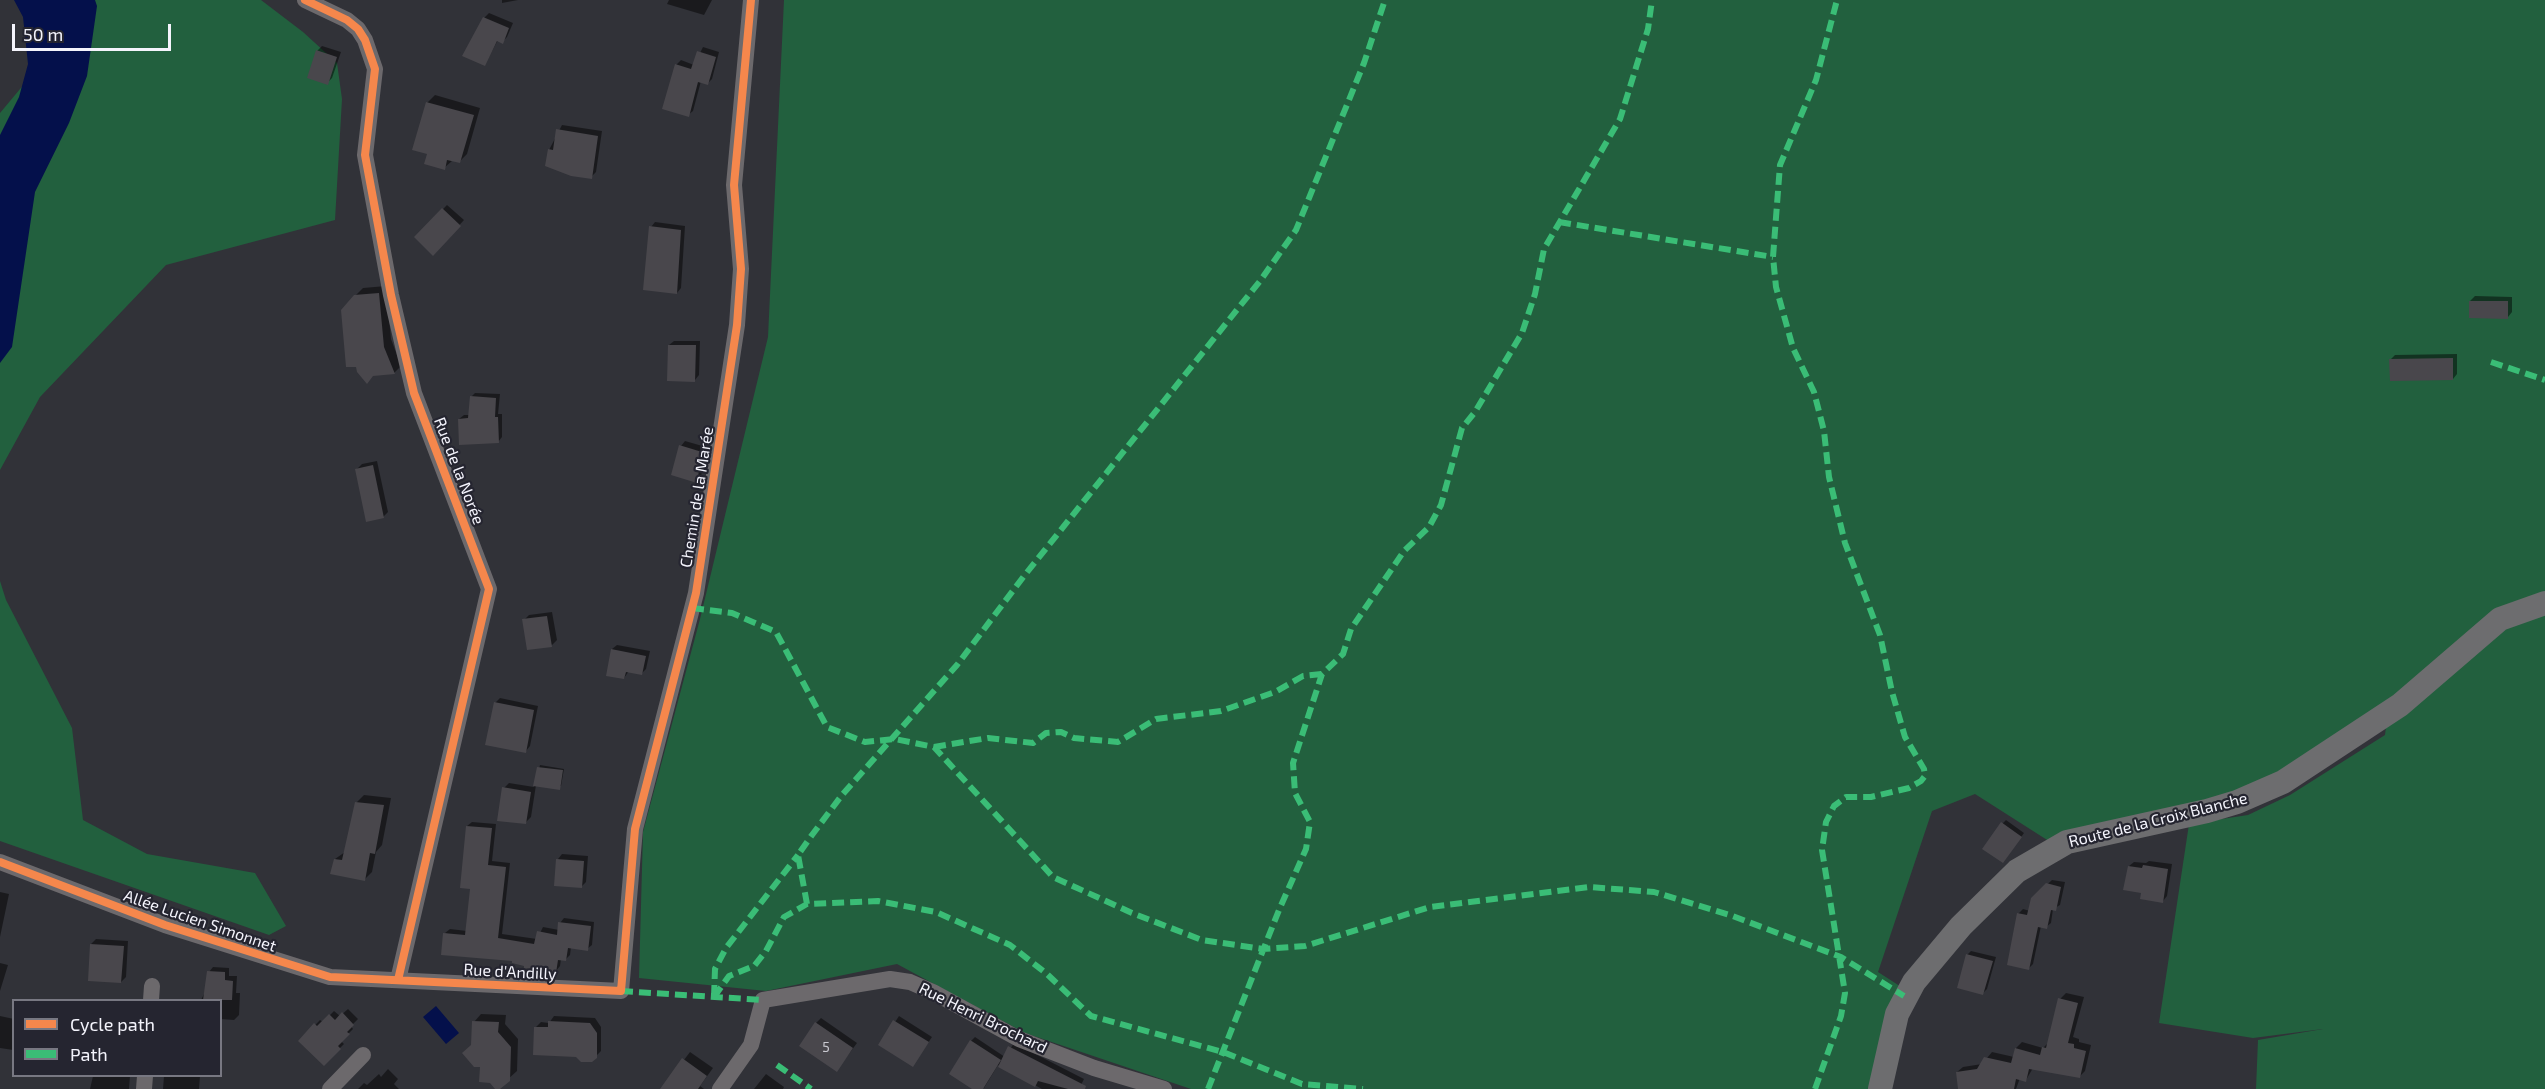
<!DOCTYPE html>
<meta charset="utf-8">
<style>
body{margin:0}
#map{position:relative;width:2545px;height:1089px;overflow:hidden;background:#313238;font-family:"Exo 2",sans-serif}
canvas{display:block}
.legend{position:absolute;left:12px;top:999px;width:210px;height:78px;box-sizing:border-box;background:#252530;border:2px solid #787882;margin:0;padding:8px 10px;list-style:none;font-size:18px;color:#f4f4fc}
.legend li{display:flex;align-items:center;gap:12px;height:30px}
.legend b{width:30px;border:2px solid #787882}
.scale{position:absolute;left:12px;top:24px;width:159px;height:27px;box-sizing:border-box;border:3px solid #f4f4fc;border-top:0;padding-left:8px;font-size:18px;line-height:21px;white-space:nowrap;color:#f4f4fc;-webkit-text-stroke:4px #252530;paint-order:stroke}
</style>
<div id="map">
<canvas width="2545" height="1089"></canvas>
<ul class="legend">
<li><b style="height:8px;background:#f5874c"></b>Cycle path</li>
<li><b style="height:8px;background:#3abd76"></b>Path</li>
</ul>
<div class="scale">50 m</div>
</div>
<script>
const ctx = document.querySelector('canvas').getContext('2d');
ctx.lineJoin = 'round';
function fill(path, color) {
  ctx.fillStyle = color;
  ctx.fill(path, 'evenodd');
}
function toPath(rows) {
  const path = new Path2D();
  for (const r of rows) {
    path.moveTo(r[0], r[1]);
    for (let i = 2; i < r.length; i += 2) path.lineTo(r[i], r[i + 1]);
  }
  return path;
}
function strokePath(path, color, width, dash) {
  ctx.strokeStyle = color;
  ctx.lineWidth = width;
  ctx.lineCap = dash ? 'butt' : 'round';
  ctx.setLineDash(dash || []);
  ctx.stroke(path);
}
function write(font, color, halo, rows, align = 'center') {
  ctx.font = font + ' "Exo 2",sans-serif';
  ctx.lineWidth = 4.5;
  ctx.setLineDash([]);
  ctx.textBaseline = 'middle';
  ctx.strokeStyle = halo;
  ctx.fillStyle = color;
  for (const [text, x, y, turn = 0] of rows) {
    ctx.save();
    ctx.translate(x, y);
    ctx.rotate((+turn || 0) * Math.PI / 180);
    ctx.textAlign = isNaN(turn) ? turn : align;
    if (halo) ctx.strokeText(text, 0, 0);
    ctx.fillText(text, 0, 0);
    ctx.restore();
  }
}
const green = toPath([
 [87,0,261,0,303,32,337,63,342,99,335,220,166,265,40,397,0,470,0,113,81,16],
 [784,0,2545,0,2545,1089,2256,1089,2258,1040,2323,1029,2253,1038,2159,1023,2189,824,2248,815,2290,795,2385,735,2387,719,2250,797,2055,845,1975,794,1932,811,1878,972,1906,990,1873,1089,1191,1089,1025,1033,897,964,766,991,639,978,643,832,700,619,768,337],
 [0,581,6,600,72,728,83,820,147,854,255,873,286,926,269,935,0,841]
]);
const water = toPath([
 [14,0,95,0,97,6,87,76,69,123,35,192,12,347,0,363,0,135,19,97,28,64,23,17],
 [436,1006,459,1033,446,1044,423,1017]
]);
const shadow = toPath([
 [502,0,518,0,502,3],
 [669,0,712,0,704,15,667,4],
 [489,13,513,23,507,37,502,42,498,40,485,64,484,18],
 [322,46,341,52,332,78,327,83,317,51],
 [703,47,719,52,712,79,708,83,701,81,693,111,688,115,676,65,681,60,694,65],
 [435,95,480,108,467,154,460,161,452,161,444,168,429,153,427,103],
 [562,125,602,131,596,172,591,177,549,150],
 [447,205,464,220,433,254,416,237],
 [655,222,685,226,681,288,677,293,651,227],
 [386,286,391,339,401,366,394,373,374,375,355,296,363,288],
 [2475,296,2512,297,2512,312,2508,317,2470,301],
 [674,341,700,341,699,375,695,380,669,345],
 [2457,354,2457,374,2453,379,2390,360,2395,355],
 [475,393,500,394,498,414,502,414,502,437,498,442,459,419,464,415,470,415,471,397],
 [685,441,706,447,701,477,696,482,681,446],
 [377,461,388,512,383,517,357,469,362,464],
 [552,612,557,640,552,645,524,620,529,615],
 [617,645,650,651,646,669,641,674,629,671,624,678,612,649],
 [500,698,538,706,530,746,526,751,495,703],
 [540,765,564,769,561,786,536,785,531,817,526,822,504,788,509,783,534,787],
 [364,795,391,798,382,845,376,852,372,872,364,880,335,859,345,852,356,803],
 [2006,820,2024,833,2006,858,2003,823],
 [472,822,496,824,492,861,510,863,502,934,537,939,543,927,559,930,560,923,564,918,594,922,592,945,587,949,571,947,570,955,566,959,561,959,560,966,556,971,514,960,445,933,450,929,467,931,472,888,467,826],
 [562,854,588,856,586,882,581,887,558,859],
 [2149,861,2172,864,2167,896,2163,901,2142,892,2129,866,2134,862,2146,863],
 [2052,880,2065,882,2060,905,2053,909,2051,923,2046,927,2041,926,2033,964,2028,969,2018,914,2023,909,2030,911,2032,899],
 [0,892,9,894,0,937],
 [96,939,128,941,126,977,121,982,91,944],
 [1971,951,1996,957,1987,989,1983,993,1967,955],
 [0,963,8,965,0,991],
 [213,967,229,968,229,976,237,976,236,993,240,993,239,1015,234,1020,220,1019,220,1000,201,1000,205,992,209,972],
 [2066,993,2084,997,2073,1037,2079,1039,2079,1042,2091,1045,2085,1071,2079,1077,2033,1068,2026,1080,2020,1078,2016,1089,1959,1089,1957,1072,1963,1067,1982,1064,1992,1052,2014,1057,2016,1048,2022,1042,2043,1048,2049,1042,2060,999],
 [348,1009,358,1019,351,1026,353,1029,341,1041,344,1044,324,1064,300,1041,320,1020,323,1022,334,1011,340,1016],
 [481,1014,506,1015,505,1024,518,1039,517,1071,497,1089,481,1066,472,1045,474,1022],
 [0,1016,14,1019,13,1050,0,1048],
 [554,1016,595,1018,601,1027,601,1051,591,1061,536,1027,541,1022,549,1023],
 [899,1016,932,1037,913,1065,880,1045],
 [821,1018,857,1043,837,1070,816,1023],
 [975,1037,1005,1057,1014,1043,1084,1079,1080,1087,1084,1089,1042,1089,998,1065,984,1088,975,1089,971,1041],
 [690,1052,713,1068,700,1086,704,1089,662,1089],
 [388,1069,398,1079,394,1084,399,1089,358,1089,364,1083,367,1085,379,1074,381,1077],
 [766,1074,784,1087,783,1089,754,1089],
 [93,1076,130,1076,129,1089,90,1089],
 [164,1076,200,1076,199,1089,163,1089]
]);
const building = toPath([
 [483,17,509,28,503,44,497,41,485,66,462,56],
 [316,50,337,57,328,85,307,78],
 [697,51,716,57,708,85,698,82,689,117,662,109,675,64,691,69],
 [426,102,474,115,460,163,447,160,445,170,424,164,427,154,412,150],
 [556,129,598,136,592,179,571,176,545,166,548,149,553,150],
 [442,208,461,226,433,256,414,237],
 [649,226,681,230,677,294,643,290],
 [379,293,384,347,395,374,373,376,367,384,357,372,356,367,346,367,341,310,354,295],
 [2469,301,2508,301,2508,319,2469,318],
 [668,345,696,345,695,382,667,381],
 [2453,358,2453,380,2390,381,2389,359],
 [470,396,496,398,495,417,498,417,499,443,459,445,458,419,468,418],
 [679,445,702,452,697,483,671,475],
 [373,465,384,518,366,522,355,469],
 [547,616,552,647,527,650,522,619],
 [611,649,646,656,642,675,626,672,624,679,606,676],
 [494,702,534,710,526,753,485,745],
 [537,767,563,770,560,790,533,786],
 [502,787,531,792,526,824,497,821],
 [355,802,384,805,375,854,370,853,365,881,330,874,334,859,342,860],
 [2001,822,2022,837,2003,863,1982,849],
 [466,826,492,828,488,865,506,867,498,938,534,944,537,931,557,935,558,922,591,926,588,951,568,948,566,961,558,960,556,973,524,968,524,966,512,963,512,961,441,955,443,933,465,935,470,889,460,888],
 [556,859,584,861,582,888,554,886],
 [2143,865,2168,869,2163,903,2140,899,2141,893,2123,890,2128,866,2142,868],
 [2046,883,2061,887,2056,911,2051,910,2047,929,2038,927,2029,970,2007,965,2017,913,2027,915,2031,898],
 [90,944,124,946,121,983,88,981],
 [1966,954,1993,961,1983,995,1957,988],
 [207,971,225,972,225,980,233,981,232,1000,203,1000],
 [2058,998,2078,1003,2068,1043,2074,1044,2074,1048,2086,1051,2080,1078,2029,1069,2026,1082,2016,1079,2014,1089,1958,1089,1956,1072,1977,1069,1984,1057,2011,1063,2015,1048,2040,1055,2042,1047,2046,1048],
 [342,1012,354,1025,347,1032,350,1034,338,1046,341,1049,324,1066,298,1041,314,1023,317,1026,329,1014,335,1020],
 [893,1020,929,1042,913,1067,878,1045],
 [472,1021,499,1022,498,1032,511,1047,510,1081,500,1089,495,1089,490,1083,479,1082,480,1067,474,1067,462,1053,471,1045],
 [548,1021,590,1023,597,1033,597,1058,592,1062,581,1062,576,1057,533,1055,534,1027,548,1027],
 [815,1022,853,1048,837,1072,799,1046],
 [970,1040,1001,1060,983,1089,972,1089,949,1074],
 [1008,1046,1086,1086,1085,1089,1068,1089,1038,1081,1035,1087,998,1067],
 [682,1058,707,1076,698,1089,660,1089]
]);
const street = toPath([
 [305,0,347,20,358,29,365,40,375,69,365,155,391,295,414,393,489,589,398,980],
 [0,862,165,925,330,977,621,991,635,829,696,593,737,325,741,269,734,185,751,0],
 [151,1000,152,986],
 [144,1089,145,1076],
 [330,1089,363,1055],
 [720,1089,751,1045,763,1000,890,979,910,982,933,992,1019,1039,1094,1068,1164,1089]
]);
const secondary = toPath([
 [1880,1089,1897,1014,1914,982,1961,926,2017,871,2067,842,2207,811,2237,802,2283,782,2400,705,2500,619,2545,603]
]);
const quiet = toPath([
 [1559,222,1773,257],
 [2491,362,2545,380],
 [692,608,732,613,776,632,827,727,865,742,895,739,934,747,1053,877,1132,913,1202,940,1263,949,1305,946,1430,907,1589,887,1654,892,1730,915,1841,957,1904,996],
 [934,747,988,738,1033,743,1046,733,1061,732,1074,738,1118,742,1156,719,1221,711,1275,692,1303,676,1322,674],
 [807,904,798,855,812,835,842,795,957,665,1024,576,1260,281,1296,230,1364,63,1385,0],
 [621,991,763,1000],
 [714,997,729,976,754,966,766,951,784,917,807,904,878,901,936,912,1010,945,1047,974,1091,1016,1223,1052,1302,1084,1363,1089],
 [714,997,715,969,726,948,798,855],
 [777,1065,811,1089],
 [1208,1089,1279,910,1306,849,1310,822,1295,793,1293,763,1322,674,1343,654,1351,629,1404,551,1429,527,1441,505,1462,428,1475,412,1522,333,1535,294,1544,249,1620,119,1648,29,1652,0],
 [1815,1089,1841,1016,1845,993,1822,850,1826,822,1834,806,1846,797,1871,797,1909,788,1921,781,1925,776,1924,769,1905,737,1892,692,1880,635,1845,543,1829,477,1824,431,1814,392,1793,348,1776,287,1773,257,1780,165,1816,80,1837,0]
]);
const cycleway = toPath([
 [305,0,347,20,358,29,365,40,375,69,365,155,391,295,414,393,489,589,398,980],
 [0,862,165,925,330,977,621,991,635,829,696,593,737,325,741,269,734,185,751,0]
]);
const numberNames = [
 ["5",826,1047]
];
const streetNames = [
 ["Rue de la Norée",459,471,69],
 ["Chemin de la Marée",697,497,-81],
 ["Route de la Croix Blanche",2158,820,-14],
 ["Allée Lucien Simonnet",200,921,19],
 ["Rue d'Andilly",510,972,3],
 ["Rue Henri Brochard",983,1018,26]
];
fill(green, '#22603e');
fill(water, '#04104b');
fill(shadow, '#0007');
fill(building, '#49474c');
strokePath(street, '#6c696c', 16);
strokePath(secondary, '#6d6d6f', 24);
strokePath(quiet, '#3abd76', 6, [12, 6]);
strokePath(cycleway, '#f5874c', 8);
write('14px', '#c9c9d0', null, numberNames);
write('16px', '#f4f4fc', '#252530', streetNames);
</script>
